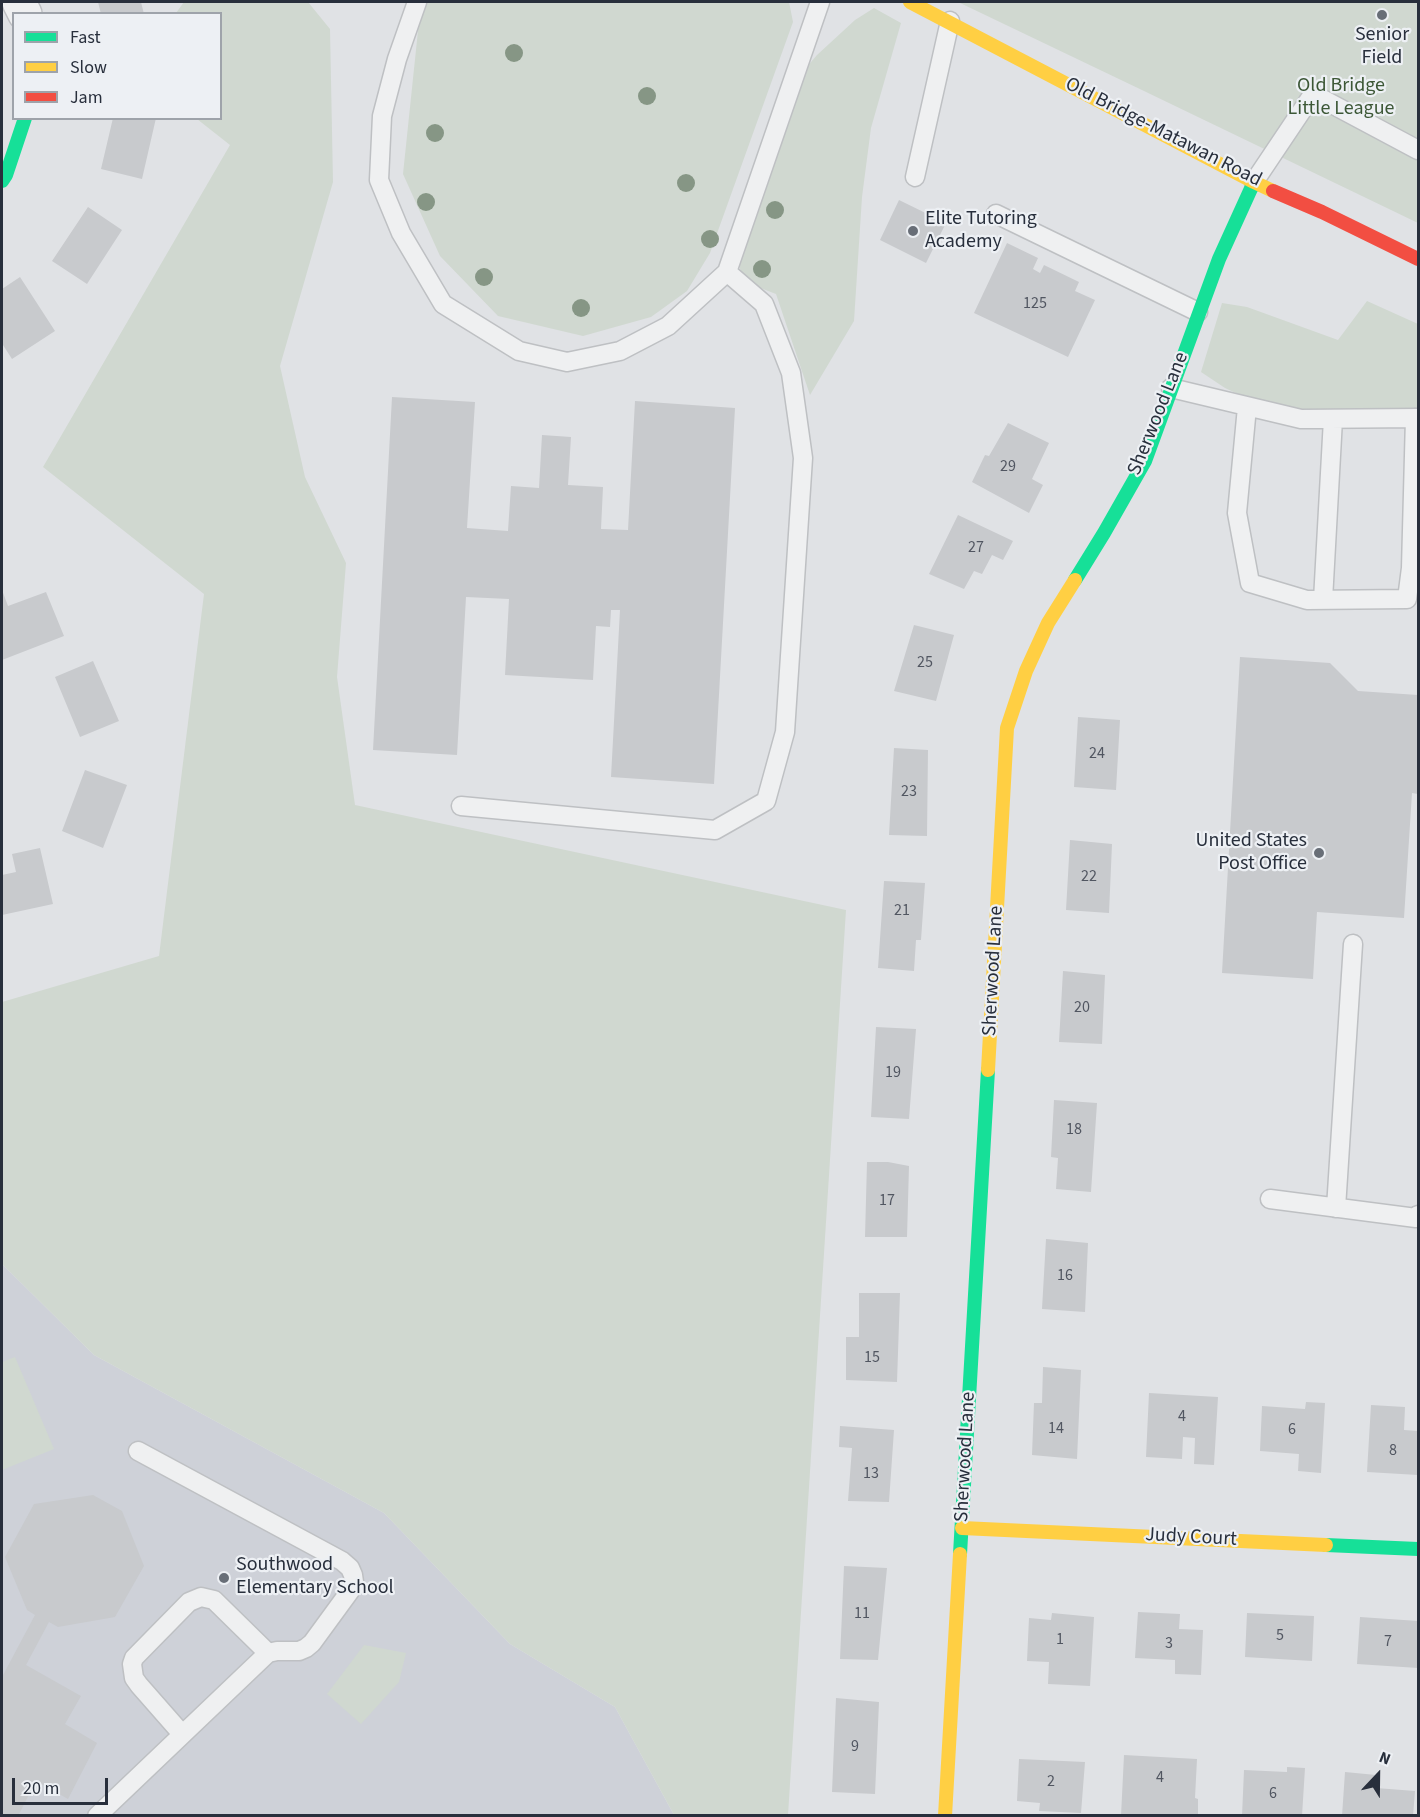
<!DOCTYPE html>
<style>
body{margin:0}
#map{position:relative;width:1420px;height:1817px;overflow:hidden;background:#e0e2e5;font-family:"Source Sans 3",sans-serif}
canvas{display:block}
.frame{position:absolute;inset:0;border:3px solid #282f3c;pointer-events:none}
.legend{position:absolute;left:12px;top:12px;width:210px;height:108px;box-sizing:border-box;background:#edf0f4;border:2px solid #9ea3aa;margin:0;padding:8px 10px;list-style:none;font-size:18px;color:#282f3c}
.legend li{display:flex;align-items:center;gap:12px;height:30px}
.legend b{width:30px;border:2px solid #9ea3aa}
.north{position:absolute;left:1348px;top:1745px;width:60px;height:60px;-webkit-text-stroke:4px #edf0f4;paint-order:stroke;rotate:22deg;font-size:16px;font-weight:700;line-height:24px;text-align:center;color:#282f3c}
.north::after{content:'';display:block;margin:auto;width:21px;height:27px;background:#282f3c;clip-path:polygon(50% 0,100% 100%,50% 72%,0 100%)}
.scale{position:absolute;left:12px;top:1778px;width:96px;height:27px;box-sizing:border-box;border:3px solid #282f3c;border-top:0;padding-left:8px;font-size:18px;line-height:21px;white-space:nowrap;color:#282f3c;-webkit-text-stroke:4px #edf0f4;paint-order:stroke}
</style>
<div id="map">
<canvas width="1420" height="1817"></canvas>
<div class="frame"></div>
<ul class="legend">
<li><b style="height:8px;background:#16e098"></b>Fast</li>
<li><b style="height:8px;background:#ffcf43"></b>Slow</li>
<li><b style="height:8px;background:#f24e42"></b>Jam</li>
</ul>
<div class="north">N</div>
<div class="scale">20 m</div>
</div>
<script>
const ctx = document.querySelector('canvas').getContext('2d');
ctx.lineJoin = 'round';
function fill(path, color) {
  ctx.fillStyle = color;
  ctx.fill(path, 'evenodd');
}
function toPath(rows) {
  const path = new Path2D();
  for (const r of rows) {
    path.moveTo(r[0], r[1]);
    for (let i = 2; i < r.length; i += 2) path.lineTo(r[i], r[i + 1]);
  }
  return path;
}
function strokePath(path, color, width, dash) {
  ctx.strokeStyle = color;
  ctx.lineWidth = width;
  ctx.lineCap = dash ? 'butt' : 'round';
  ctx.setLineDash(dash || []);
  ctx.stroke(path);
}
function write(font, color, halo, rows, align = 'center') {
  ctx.font = font + ' "Source Sans 3",sans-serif';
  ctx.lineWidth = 4.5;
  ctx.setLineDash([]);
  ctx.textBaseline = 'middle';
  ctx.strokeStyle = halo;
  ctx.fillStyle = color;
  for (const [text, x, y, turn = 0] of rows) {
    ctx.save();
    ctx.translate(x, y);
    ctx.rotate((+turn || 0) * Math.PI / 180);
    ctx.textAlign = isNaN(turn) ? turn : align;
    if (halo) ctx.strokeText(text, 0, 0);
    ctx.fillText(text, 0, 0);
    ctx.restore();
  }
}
const built = toPath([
 [2,1264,94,1355,384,1513,510,1644,615,1707,674,1815,2,1815]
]);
const green = toPath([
 [184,2,308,2,330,29,333,182,280,366,305,477,346,563,337,677,355,805,846,910,788,1815,674,1815,615,1707,510,1644,384,1513,94,1355,2,1264,2,1002,159,956,204,594,43,467,230,145,197,119,220,118,220,14,176,13],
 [421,2,789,2,793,22,710,253,687,291,651,317,583,336,498,316,440,256,403,174],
 [958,2,1418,2,1418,223,1144,91],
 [874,8,901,23,871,128,862,197,854,321,810,395,776,294,750,284,741,272,738,261,789,123,805,69,817,55,855,20],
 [1367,301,1418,324,1418,411,1283,415,1225,388,1201,372,1222,303,1247,307,1338,340],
 [15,1357,54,1449,2,1470,2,1362],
 [364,1645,406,1653,399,1682,361,1724,327,1694]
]);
const building = toPath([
 [98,2,141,2,144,14,101,14],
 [113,118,156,118,142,179,101,169],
 [899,200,946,223,926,263,880,240],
 [88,207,122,230,87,284,52,261],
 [1007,243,1038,258,1033,269,1040,273,1044,265,1079,282,1075,291,1095,300,1068,357,974,313],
 [20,277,55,331,12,359,3,345,2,346,2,289],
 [392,397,475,402,467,528,508,531,511,486,539,488,542,435,571,437,568,485,603,487,601,529,628,530,635,401,735,408,714,784,611,777,620,610,611,610,610,627,596,626,593,680,505,675,509,599,466,597,457,755,373,750],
 [1008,423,1049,443,1032,479,1043,485,1029,513,972,482,985,455,989,456],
 [958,515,1013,541,1003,560,992,555,982,574,974,571,964,589,929,574],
 [2,590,8,606,46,592,64,636,2,660],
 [914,625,954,635,936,701,894,691],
 [1240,657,1330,663,1358,691,1418,695,1418,794,1412,793,1404,918,1317,912,1313,979,1222,973],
 [93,661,119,721,80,737,55,677],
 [1078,717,1120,720,1116,790,1074,787],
 [894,748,928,750,927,836,889,835],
 [85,770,127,785,103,848,62,831],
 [1070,840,1112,844,1109,913,1066,910],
 [40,848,53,904,2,915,2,875,16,872,12,854],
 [884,881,925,883,921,940,916,940,914,971,878,968],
 [1063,971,1105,975,1102,1044,1059,1042],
 [876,1027,916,1029,909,1119,871,1117],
 [1054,1100,1097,1103,1091,1192,1056,1189,1058,1158,1051,1157],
 [867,1162,888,1162,909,1166,907,1237,865,1237],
 [1046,1239,1088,1243,1085,1312,1042,1309],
 [859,1293,900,1293,897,1382,846,1380,846,1337,859,1337],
 [1043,1367,1081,1370,1077,1459,1032,1455,1034,1403,1042,1403],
 [1149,1393,1218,1397,1214,1465,1194,1464,1195,1438,1183,1437,1182,1459,1146,1457],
 [1306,1402,1325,1403,1321,1473,1298,1471,1299,1454,1260,1451,1262,1406,1305,1409],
 [1371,1405,1405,1407,1404,1430,1418,1431,1418,1475,1367,1472],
 [840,1426,894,1430,889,1502,848,1501,852,1448,839,1447],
 [93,1495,122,1511,144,1566,115,1617,58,1627,49,1622,26,1665,81,1696,65,1724,97,1743,68,1799,36,1781,18,1816,3,1816,2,1677,35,1615,27,1610,5,1557,34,1504],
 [844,1566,887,1568,878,1660,840,1659],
 [1138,1612,1180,1614,1179,1629,1203,1630,1201,1675,1175,1674,1175,1660,1135,1658],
 [1052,1613,1094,1617,1090,1686,1048,1684,1049,1662,1027,1661,1029,1618,1051,1620],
 [1247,1613,1314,1616,1312,1661,1245,1657],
 [1360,1617,1418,1621,1418,1668,1357,1664],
 [836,1698,879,1702,875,1794,832,1792],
 [1124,1755,1197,1759,1195,1798,1198,1799,1198,1816,1121,1816],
 [1019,1759,1085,1762,1081,1813,1039,1811,1040,1803,1017,1801],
 [1287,1767,1305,1768,1302,1816,1242,1816,1244,1770,1287,1772],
 [1345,1772,1376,1775,1376,1788,1415,1791,1413,1816,1342,1816]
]);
const lane = toPath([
 [417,2,397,59,382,116,379,180,401,233,443,304,519,351,567,362,620,351,668,326,727,272,820,2],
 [915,177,950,21],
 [1254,182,1313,94,1418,150],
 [996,214,1198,312],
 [1171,388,1301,419,1418,418],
 [1247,407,1237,513,1250,583,1307,600,1407,599,1411,568,1415,418],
 [1323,600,1333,419],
 [461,806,715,830,766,801,785,732,803,458,791,373,764,304,727,272],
 [1270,1199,1416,1218,1418,1215],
 [1336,1208,1353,944],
 [182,1734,139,1685,134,1678,132,1664,134,1658,189,1602,201,1597,214,1600,268,1653],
 [97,1816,268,1653,277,1651,299,1651,306,1648,312,1643,350,1591,354,1582,353,1575,350,1568,342,1561,138,1451]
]);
const street = toPath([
 [19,2,25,14]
]);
const fast = toPath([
 [2,181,6,175,25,118],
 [1075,580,1104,533,1145,461,1219,259,1254,182],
 [1326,1545,1418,1549],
 [960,1554,988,1070]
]);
const slow = toPath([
 [910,2,1254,182,1273,191],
 [988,1070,1007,728,1026,671,1048,623,1075,580],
 [962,1528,1326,1545],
 [945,1816,960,1554]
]);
const jam = toPath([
 [1273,191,1322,212,1418,259]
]);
const trees = [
 [514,53],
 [647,96],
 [435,133],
 [686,183],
 [426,202],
 [775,210],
 [710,239],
 [762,269],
 [484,277],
 [581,308]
];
const markers = [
 [1382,15,6,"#686e77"],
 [913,231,6,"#686e77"],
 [1319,853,6,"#686e77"],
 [224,1578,6,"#686e77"]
];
const numberNames = [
 ["125",1035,304],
 ["29",1008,467],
 ["27",976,548],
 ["25",925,663],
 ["24",1097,754],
 ["23",909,792],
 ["22",1089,877],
 ["21",902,911],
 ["20",1082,1008],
 ["19",893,1073],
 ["18",1074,1130],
 ["17",887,1201],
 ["16",1065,1276],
 ["15",872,1358],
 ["4",1182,1417],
 ["14",1056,1429],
 ["6",1292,1430],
 ["8",1393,1451],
 ["13",871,1474],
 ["11",862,1614],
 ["5",1280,1636],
 ["1",1060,1640],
 ["7",1388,1642],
 ["3",1169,1644],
 ["9",855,1747],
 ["4",1160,1778],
 ["2",1051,1782],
 ["6",1273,1794]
];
const poiNames = [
 ["Senior",1382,36,"center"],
 ["Field",1382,59,"center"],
 ["Elite Tutoring",925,220],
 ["Academy",925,243],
 ["United States",1307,842,"right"],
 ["Post Office",1307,865,"right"],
 ["Southwood",236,1566],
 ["Elementary School",236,1589]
];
const parkNames = [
 ["Old Bridge",1341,87],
 ["Little League",1341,110]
];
const streetNames = [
 ["Old Bridge-Matawan Road",1163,133,27],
 ["Sherwood Lane",1159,414,-68],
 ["Sherwood Lane",994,971,-87],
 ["Sherwood Lane",966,1457,-87],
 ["Judy Court",1191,1538,3]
];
fill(built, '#ced1d8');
fill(green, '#d0d8d0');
fill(building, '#c8cacd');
strokePath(lane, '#bec0c3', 21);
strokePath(street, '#bec0c3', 36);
strokePath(lane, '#eff0f1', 18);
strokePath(street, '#eff0f1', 33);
strokePath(fast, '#16e098', 14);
strokePath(slow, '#ffcf43', 14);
strokePath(jam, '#f24e42', 14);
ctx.fillStyle = '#869685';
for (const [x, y] of trees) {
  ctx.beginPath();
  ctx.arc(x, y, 9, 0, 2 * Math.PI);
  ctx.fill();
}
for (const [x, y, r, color] of markers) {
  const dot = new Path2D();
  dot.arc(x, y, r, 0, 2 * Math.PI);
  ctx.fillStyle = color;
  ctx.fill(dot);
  strokePath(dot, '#edf0f4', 2);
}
write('16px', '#515661', null, numberNames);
write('20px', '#282f3c', '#edf0f4', poiNames, 'left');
write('20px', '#3c5736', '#edf0f4', parkNames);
write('20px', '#282f3c', '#edf0f4', streetNames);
</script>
